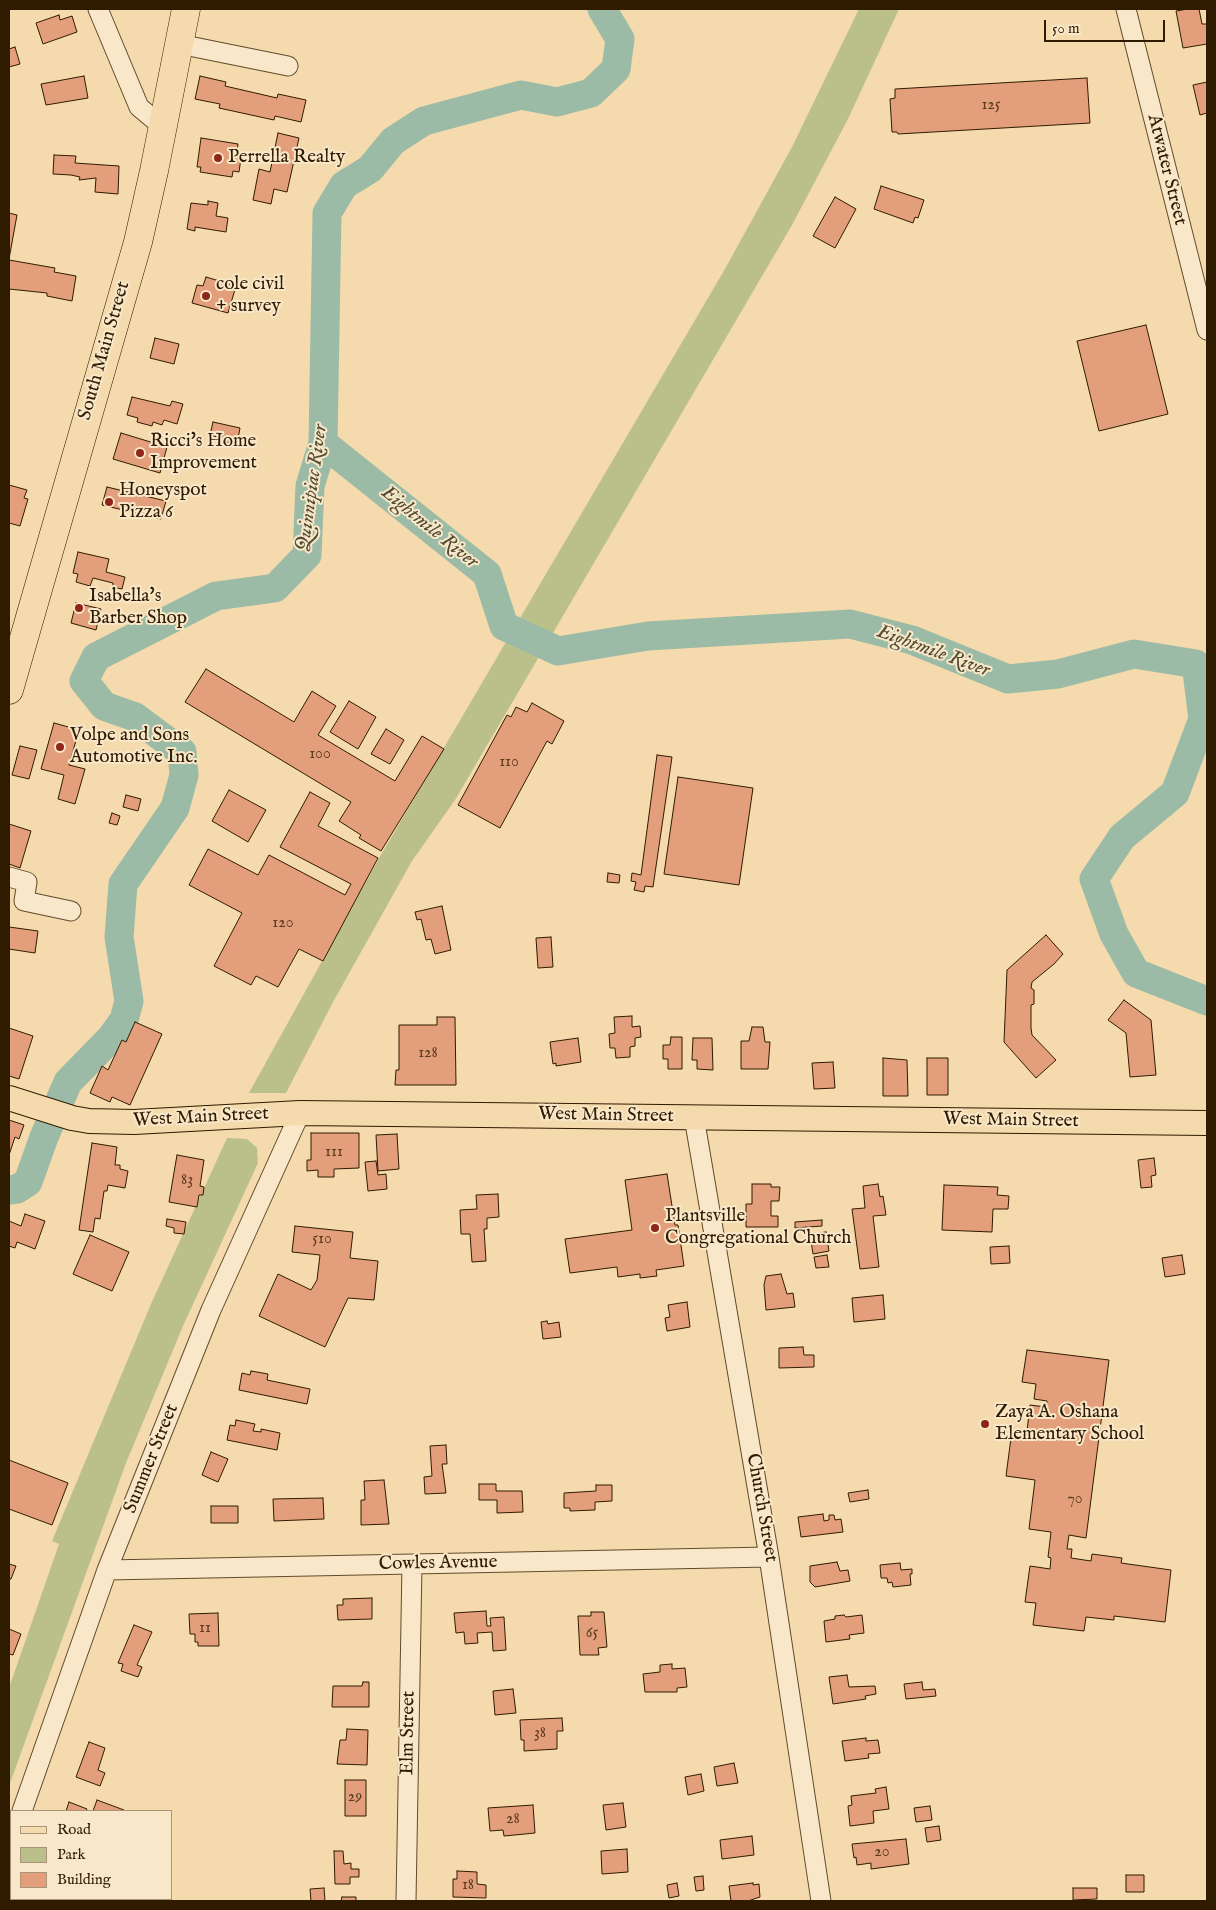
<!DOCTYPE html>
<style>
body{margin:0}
#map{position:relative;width:1216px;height:1910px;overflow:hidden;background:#f4daac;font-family:"IM FELL English",serif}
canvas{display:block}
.frame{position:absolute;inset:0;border:10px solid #2f1b00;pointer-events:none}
.legend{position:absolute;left:10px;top:1810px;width:162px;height:90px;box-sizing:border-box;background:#f8e7c9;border:1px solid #a89579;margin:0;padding:6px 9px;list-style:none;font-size:15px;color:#2f1b00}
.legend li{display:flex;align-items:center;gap:10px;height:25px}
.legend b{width:25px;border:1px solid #a89579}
.scale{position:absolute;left:1044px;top:20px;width:121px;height:22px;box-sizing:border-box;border:2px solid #2f1b00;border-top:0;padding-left:6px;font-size:15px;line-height:18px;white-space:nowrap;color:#2f1b00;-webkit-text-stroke:4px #f8e7c9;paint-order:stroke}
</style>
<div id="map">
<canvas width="1216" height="1910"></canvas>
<div class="frame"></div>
<ul class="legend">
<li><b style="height:6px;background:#f4daac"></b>Road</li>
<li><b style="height:14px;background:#bbc08a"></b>Park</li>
<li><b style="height:14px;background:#e39f7b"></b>Building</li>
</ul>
<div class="scale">50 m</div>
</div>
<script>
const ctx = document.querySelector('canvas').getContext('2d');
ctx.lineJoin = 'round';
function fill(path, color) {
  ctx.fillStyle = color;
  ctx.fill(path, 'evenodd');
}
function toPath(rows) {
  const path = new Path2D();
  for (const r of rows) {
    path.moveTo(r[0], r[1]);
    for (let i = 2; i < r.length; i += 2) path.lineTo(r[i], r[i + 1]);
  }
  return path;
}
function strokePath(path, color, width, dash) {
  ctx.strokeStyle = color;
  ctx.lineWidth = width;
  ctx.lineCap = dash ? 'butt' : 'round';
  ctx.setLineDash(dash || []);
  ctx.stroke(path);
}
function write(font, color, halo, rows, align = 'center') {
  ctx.font = font + ' "IM FELL English",serif';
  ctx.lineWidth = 4;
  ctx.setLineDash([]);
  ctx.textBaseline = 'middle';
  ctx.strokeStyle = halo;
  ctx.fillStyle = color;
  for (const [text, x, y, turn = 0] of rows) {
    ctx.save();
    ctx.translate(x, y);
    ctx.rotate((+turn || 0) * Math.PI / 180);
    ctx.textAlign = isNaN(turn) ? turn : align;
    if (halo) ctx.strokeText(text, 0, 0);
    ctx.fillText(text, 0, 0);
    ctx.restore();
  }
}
const green = toPath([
 [859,9,899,9,848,119,792,225,455,800,412,861,333,1002,286,1093,249,1093,378,860,725,269,792,147],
 [227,1138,247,1139,257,1148,258,1163,183,1326,126,1463,9,1786,9,1688,59,1544,52,1541,151,1304]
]);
const river = toPath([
 [323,443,487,574,504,626,558,651,648,636,850,624,912,640,1008,679,1058,674,1134,654,1196,664,1203,719,1175,793,1122,837,1094,879,1114,934,1136,973,1207,1001],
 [9,1190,17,1189,28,1182,44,1137,68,1082,110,1039,124,1020,129,1001,119,937,123,884,175,808,184,775,182,752,135,717,104,706,84,681,96,657,216,596,275,588,307,555,310,486,323,443,327,213,344,185,370,169,393,141,424,121,521,95,557,102,591,93,616,69,620,39,602,9]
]);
const building = toPath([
 [1188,9,1199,9,1202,24,1207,24,1207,44,1183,48,1176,11,1188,9],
 [59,15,60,20,72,16,77,32,43,44,36,23,59,15],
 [15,47,20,64,9,67,9,49,15,47],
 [84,76,88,98,46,105,41,84,84,76],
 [200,76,226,82,225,86,277,98,278,94,306,100,301,122,275,116,274,120,219,108,220,104,195,99,200,76],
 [1087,78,1090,123,898,134,897,132,892,132,890,99,895,98,895,89,1087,78],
 [1207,82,1207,113,1200,115,1193,85,1207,82],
 [278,133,299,138,287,192,274,189,271,204,253,200,259,169,270,172,278,133],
 [201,138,238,144,236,157,241,158,239,172,233,171,232,177,200,172,201,167,197,167,201,138],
 [54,155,76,156,75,163,119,166,118,194,95,192,96,178,79,180,80,177,71,175,53,174,54,155],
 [881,186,924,200,918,218,915,217,913,223,874,209,881,186],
 [835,197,856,209,835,248,813,236,835,197],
 [208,201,218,203,216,216,228,218,226,232,195,227,195,231,187,229,191,203,208,205,208,201],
 [9,213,17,215,9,259,9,213],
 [9,260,55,268,54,272,76,276,72,301,47,296,47,293,9,289,9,260],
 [206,277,236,286,228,313,192,303,197,285,203,286,206,277],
 [1146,325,1168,414,1099,431,1077,341,1146,325],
 [155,338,179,344,174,364,150,358,155,338],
 [132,397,170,406,172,401,183,404,177,424,164,420,162,425,153,422,152,426,137,422,138,418,127,415,132,397],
 [213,422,240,428,237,444,216,440,217,437,210,435,213,422],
 [121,433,167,447,160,473,113,459,121,433],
 [9,485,27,490,24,498,28,499,20,526,9,523,9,485],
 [107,487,166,501,161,519,102,505,107,487],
 [78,552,109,559,106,572,125,577,122,589,113,587,113,583,93,578,90,586,76,582,78,574,73,573,78,552],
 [76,603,101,609,96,630,71,623,76,603],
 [206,669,294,722,312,691,336,706,318,735,395,781,422,736,444,749,381,851,359,838,361,835,339,821,351,802,185,702,206,669],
 [349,701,376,717,358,749,330,732,349,701],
 [532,703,564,721,552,744,547,741,500,828,458,805,507,715,511,717,516,707,527,712,532,703],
 [54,723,79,730,69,765,85,769,75,804,58,799,64,775,41,769,54,723],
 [386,729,404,740,390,764,371,754,386,729],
 [20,746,37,750,29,779,12,775,20,746],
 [657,755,672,757,653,887,645,886,644,892,634,890,636,882,631,881,632,873,641,875,657,755],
 [678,777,753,788,739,885,664,874,678,777],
 [229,790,266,810,248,842,212,821,229,790],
 [310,792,330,803,318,826,378,858,323,961,299,949,278,987,256,976,251,985,214,966,242,913,189,885,208,849,258,875,269,855,345,895,351,884,280,847,310,792],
 [126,795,141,799,138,811,123,807,126,795],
 [112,813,120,816,117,825,109,823,112,813],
 [9,824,31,831,20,868,9,864,9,824],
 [608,873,620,875,619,883,607,882,608,873],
 [442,906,451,950,435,954,431,939,426,940,421,919,417,920,415,912,442,906],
 [9,927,38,931,35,953,9,949,9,927],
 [1046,935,1063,954,1054,964,1032,982,1031,988,1034,990,1034,1004,1031,1005,1031,1028,1032,1035,1056,1060,1036,1078,1004,1042,1007,970,1046,935],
 [551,937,553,967,538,968,536,938,551,937],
 [1124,1000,1151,1020,1156,1075,1130,1077,1126,1033,1108,1020,1124,1000],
 [632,1016,632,1027,640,1026,641,1037,635,1038,635,1046,630,1047,630,1057,616,1058,615,1048,610,1048,609,1034,615,1033,614,1017,632,1016],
 [437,1017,455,1017,456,1085,395,1085,396,1070,399,1070,399,1025,437,1025,437,1017],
 [135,1022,162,1034,130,1105,112,1097,110,1102,90,1093,102,1066,108,1070,122,1040,126,1042,135,1022],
 [752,1027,763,1027,765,1042,770,1042,768,1069,741,1069,741,1041,749,1041,752,1027],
 [9,1028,33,1036,19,1079,9,1076,9,1028],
 [671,1037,682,1037,682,1069,668,1069,668,1059,663,1059,663,1045,670,1045,671,1037],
 [578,1038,581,1062,556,1066,556,1063,553,1064,550,1042,578,1038],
 [693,1038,712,1038,713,1070,697,1069,697,1060,692,1060,693,1038],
 [883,1058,907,1060,908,1096,883,1096,883,1058],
 [927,1058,948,1058,948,1095,927,1095,927,1058],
 [833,1062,835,1088,814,1089,812,1063,833,1062],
 [9,1120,24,1125,19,1139,15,1137,9,1155,9,1120],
 [311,1133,359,1133,359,1168,334,1169,334,1177,318,1177,318,1170,307,1171,307,1160,311,1160,311,1133],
 [397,1134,399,1169,378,1171,376,1135,397,1134],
 [92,1143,117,1147,115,1165,120,1165,120,1169,128,1171,125,1188,108,1185,107,1191,104,1191,100,1219,95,1218,93,1232,79,1230,92,1143],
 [177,1155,204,1160,200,1186,204,1187,203,1195,199,1195,197,1207,169,1202,177,1155],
 [1154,1158,1156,1175,1151,1176,1152,1187,1141,1188,1138,1160,1154,1158],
 [376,1161,378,1175,386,1174,387,1189,368,1191,365,1162,376,1161],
 [667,1174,675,1225,678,1225,684,1266,656,1270,657,1276,640,1278,640,1274,618,1277,617,1267,570,1273,565,1239,632,1230,625,1180,667,1174],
 [752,1184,771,1184,771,1187,780,1187,779,1201,771,1201,771,1216,778,1216,778,1227,746,1227,746,1204,752,1204,752,1184],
 [878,1184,880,1197,883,1196,886,1215,873,1216,879,1267,860,1269,852,1209,865,1208,863,1186,878,1184],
 [944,1185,998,1187,997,1195,1009,1196,1008,1209,993,1209,992,1232,942,1230,944,1185],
 [498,1194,499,1217,487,1218,487,1229,484,1229,486,1261,472,1262,470,1234,461,1234,460,1210,477,1209,476,1195,498,1194],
 [25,1214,45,1221,35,1249,17,1242,15,1248,9,1246,9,1221,21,1226,25,1214],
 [167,1219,186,1222,184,1234,174,1233,174,1228,166,1226,167,1219],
 [822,1220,822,1226,795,1228,795,1222,822,1220],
 [295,1226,353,1232,350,1258,378,1261,374,1300,348,1298,325,1347,259,1316,278,1274,311,1290,317,1280,320,1255,292,1252,295,1226],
 [826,1232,829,1251,813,1254,810,1234,826,1232],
 [90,1235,129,1252,112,1291,73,1274,90,1235],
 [1009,1246,1010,1263,991,1264,990,1247,1009,1246],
 [827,1255,829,1267,816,1268,814,1257,827,1255],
 [1182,1255,1185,1274,1165,1277,1162,1258,1182,1255],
 [781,1274,787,1294,793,1293,795,1307,766,1310,764,1285,766,1276,781,1274],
 [883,1295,885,1319,854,1322,852,1298,883,1295],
 [687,1302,690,1327,667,1331,665,1318,670,1317,668,1305,687,1302],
 [547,1321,548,1324,559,1322,561,1337,543,1339,541,1322,547,1321],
 [803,1347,804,1355,814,1355,814,1367,779,1368,779,1348,803,1347],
 [1027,1350,1109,1360,1086,1538,1069,1535,1067,1549,1072,1549,1071,1558,1091,1561,1092,1554,1122,1558,1121,1563,1171,1570,1165,1622,1114,1616,1114,1620,1086,1617,1084,1631,1033,1625,1036,1603,1025,1602,1030,1566,1050,1569,1051,1558,1048,1557,1051,1532,1029,1529,1035,1480,1006,1476,1011,1438,1026,1440,1030,1405,1046,1407,1047,1401,1034,1399,1036,1384,1022,1382,1027,1350],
 [251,1371,268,1374,267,1380,310,1389,307,1404,239,1390,242,1373,250,1375,251,1371],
 [236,1420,255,1424,253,1431,261,1432,261,1429,280,1433,277,1450,227,1440,230,1425,235,1426,236,1420],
 [446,1445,447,1464,442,1464,446,1493,425,1494,424,1477,432,1476,430,1446,446,1445],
 [211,1452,228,1459,218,1482,202,1475,211,1452],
 [9,1460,68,1483,52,1525,9,1509,9,1460],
 [384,1480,389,1524,361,1525,361,1500,365,1500,364,1481,384,1480],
 [479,1484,496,1484,496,1491,522,1491,523,1512,497,1513,497,1500,479,1500,479,1484],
 [596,1485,612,1485,612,1501,595,1502,595,1510,570,1511,570,1508,564,1508,564,1493,596,1491,596,1485],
 [868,1490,869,1499,850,1502,848,1493,868,1490],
 [323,1498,324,1519,274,1521,273,1499,323,1498],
 [211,1506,238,1506,238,1523,211,1523,211,1506],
 [823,1514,824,1521,829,1520,829,1515,834,1515,835,1520,841,1519,843,1532,801,1537,798,1517,823,1514],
 [837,1562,840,1571,848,1570,850,1581,815,1587,810,1582,810,1566,837,1562],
 [900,1563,901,1570,912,1569,912,1574,910,1574,911,1585,893,1587,892,1582,888,1583,887,1578,881,1578,880,1565,900,1563],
 [9,1564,16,1566,11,1579,9,1579,9,1564],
 [372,1598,372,1619,338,1620,337,1605,343,1605,343,1599,372,1598],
 [486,1611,487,1626,491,1626,490,1618,504,1617,506,1650,493,1651,492,1632,477,1633,478,1643,465,1644,464,1632,456,1633,454,1613,486,1611],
 [591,1612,604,1612,607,1647,598,1648,599,1655,580,1655,578,1616,591,1616,591,1612],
 [218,1613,219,1646,198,1646,198,1642,195,1642,195,1634,190,1634,189,1614,218,1613],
 [844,1615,846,1617,862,1615,864,1633,849,1635,850,1639,826,1642,824,1621,835,1619,835,1616,844,1615],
 [134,1625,152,1632,137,1665,142,1667,138,1677,121,1671,123,1664,118,1663,134,1625],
 [9,1629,21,1634,13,1655,9,1654,9,1629],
 [672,1664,672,1669,685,1668,687,1687,677,1688,677,1692,645,1692,643,1674,660,1672,660,1665,672,1664],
 [847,1675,849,1687,875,1686,876,1694,865,1696,866,1699,833,1704,829,1677,847,1675],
 [363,1682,369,1682,369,1707,332,1707,333,1686,362,1686,363,1682],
 [922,1682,923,1690,935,1689,936,1696,906,1699,904,1684,922,1682],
 [513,1689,516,1713,495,1715,493,1691,513,1689],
 [562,1718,563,1731,557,1731,557,1749,524,1751,524,1740,521,1740,520,1720,562,1718],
 [347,1729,368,1730,367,1765,337,1764,340,1740,346,1740,347,1729],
 [866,1738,866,1741,878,1740,880,1753,868,1754,869,1758,845,1761,842,1741,866,1738],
 [89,1742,105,1748,98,1770,105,1773,100,1786,76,1777,89,1742],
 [734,1763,738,1783,717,1786,714,1767,734,1763],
 [701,1774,704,1791,688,1795,685,1777,701,1774],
 [345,1780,366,1780,366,1816,345,1816,345,1780],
 [886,1787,889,1809,873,1811,874,1823,850,1826,848,1806,852,1805,851,1796,876,1793,875,1789,886,1787],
 [97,1800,124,1810,124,1811,93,1811,97,1800],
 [69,1802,87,1809,86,1811,66,1811,69,1802],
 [623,1803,626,1827,606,1830,603,1805,623,1803],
 [533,1805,535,1833,504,1836,503,1830,490,1831,488,1808,533,1805],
 [930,1806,932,1820,916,1822,914,1808,930,1806],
 [939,1826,941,1840,927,1842,925,1828,939,1826],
 [752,1836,754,1855,722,1859,720,1840,752,1836],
 [906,1839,909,1864,871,1869,871,1863,857,1865,856,1857,854,1858,852,1844,906,1839],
 [627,1849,628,1872,602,1874,601,1851,627,1849],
 [334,1851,343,1851,344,1864,351,1863,351,1869,359,1869,359,1877,350,1877,350,1884,335,1884,334,1851],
 [457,1871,477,1872,477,1884,486,1885,486,1898,453,1897,453,1879,457,1879,457,1871],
 [1126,1875,1144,1875,1144,1892,1126,1892,1126,1875],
 [703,1876,704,1890,696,1891,694,1877,703,1876],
 [677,1883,679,1896,669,1898,667,1885,677,1883],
 [753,1883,753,1885,759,1884,760,1897,748,1901,731,1901,729,1886,753,1883],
 [324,1888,325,1901,311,1901,310,1889,324,1888],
 [1073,1888,1097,1888,1097,1899,1073,1900,1073,1888],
 [342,1897,356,1897,356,1901,341,1901,342,1897]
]);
const minor = toPath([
 [98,9,139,107,163,127],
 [1126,9,1207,330],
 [179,44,288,66],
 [9,877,27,882,24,901,71,911],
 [694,1117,769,1557,821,1901],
 [107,1570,769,1557],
 [22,1811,107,1570,211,1310,300,1113],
 [9,1849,11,1842],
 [406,1901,412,1565]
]);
const major = toPath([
 [9,1098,72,1118,89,1121,134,1122,300,1113,1207,1123]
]);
const highway = toPath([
 [9,690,138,242,154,171,186,9]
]);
const markers = [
 [218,158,5,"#8f2418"],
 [206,296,5,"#8f2418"],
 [140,453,5,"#8f2418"],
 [109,502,5,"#8f2418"],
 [79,608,5,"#8f2418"],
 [60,747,5,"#8f2418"],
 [655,1228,5,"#8f2418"],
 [985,1424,5,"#8f2418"]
];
const numberNames = [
 ["125",991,106],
 ["100",320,755],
 ["110",509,763],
 ["120",283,924],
 ["128",428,1054],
 ["111",334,1153],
 ["83",187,1181],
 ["510",322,1240],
 ["70",1075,1500],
 ["11",205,1629],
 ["65",592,1634],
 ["38",540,1734],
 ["29",355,1798],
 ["28",513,1820],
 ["20",882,1853],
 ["18",468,1886]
];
const poiNames = [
 ["Perrella Realty",228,158],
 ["cole civil",216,285],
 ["+ survey",216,307],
 ["Ricci's Home",150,442],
 ["Improvement",150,464],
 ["Honeyspot",119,491],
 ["Pizza 6",119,513],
 ["Isabella's",89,597],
 ["Barber Shop",89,619],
 ["Volpe and Sons",70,736],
 ["Automotive Inc.",70,758],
 ["Plantsville",665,1217],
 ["Congregational Church",665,1239],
 ["Zaya A. Oshana",995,1413],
 ["Elementary School",995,1435]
];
const streetNames = [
 ["Atwater Street",1166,170,76],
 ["South Main Street",105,351,-74],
 ["West Main Street",606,1116,1],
 ["West Main Street",201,1118,-3],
 ["West Main Street",1011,1121,1],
 ["Summer Street",152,1459,-68],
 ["Church Street",761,1508,80],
 ["Cowles Avenue",438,1564,-1],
 ["Elm Street",409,1733,-89]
];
const waterNames = [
 ["Quinnipiac River",313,488,-82],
 ["Eightmile River",429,528,39],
 ["Eightmile River",933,652,20]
];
fill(green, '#bbc08a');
strokePath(river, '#9cbba6', 29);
fill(building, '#e39f7b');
strokePath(building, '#2f1b00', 1);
strokePath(minor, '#604b2b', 21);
strokePath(major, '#2f1b00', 26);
strokePath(highway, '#2f1b00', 29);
strokePath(minor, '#f8e7c9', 19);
strokePath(major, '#f4daac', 24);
strokePath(highway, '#f4daac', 28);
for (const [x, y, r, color] of markers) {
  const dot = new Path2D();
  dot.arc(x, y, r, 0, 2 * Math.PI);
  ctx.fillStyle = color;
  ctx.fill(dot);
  strokePath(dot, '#f8e7c9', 2);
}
write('16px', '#5c3c1f', null, numberNames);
write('19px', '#2f1b00', '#f8e7c9', poiNames, 'left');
write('19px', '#2f1b00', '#f8e7c9', streetNames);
write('italic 20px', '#504b32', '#f8e7c9', waterNames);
</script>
